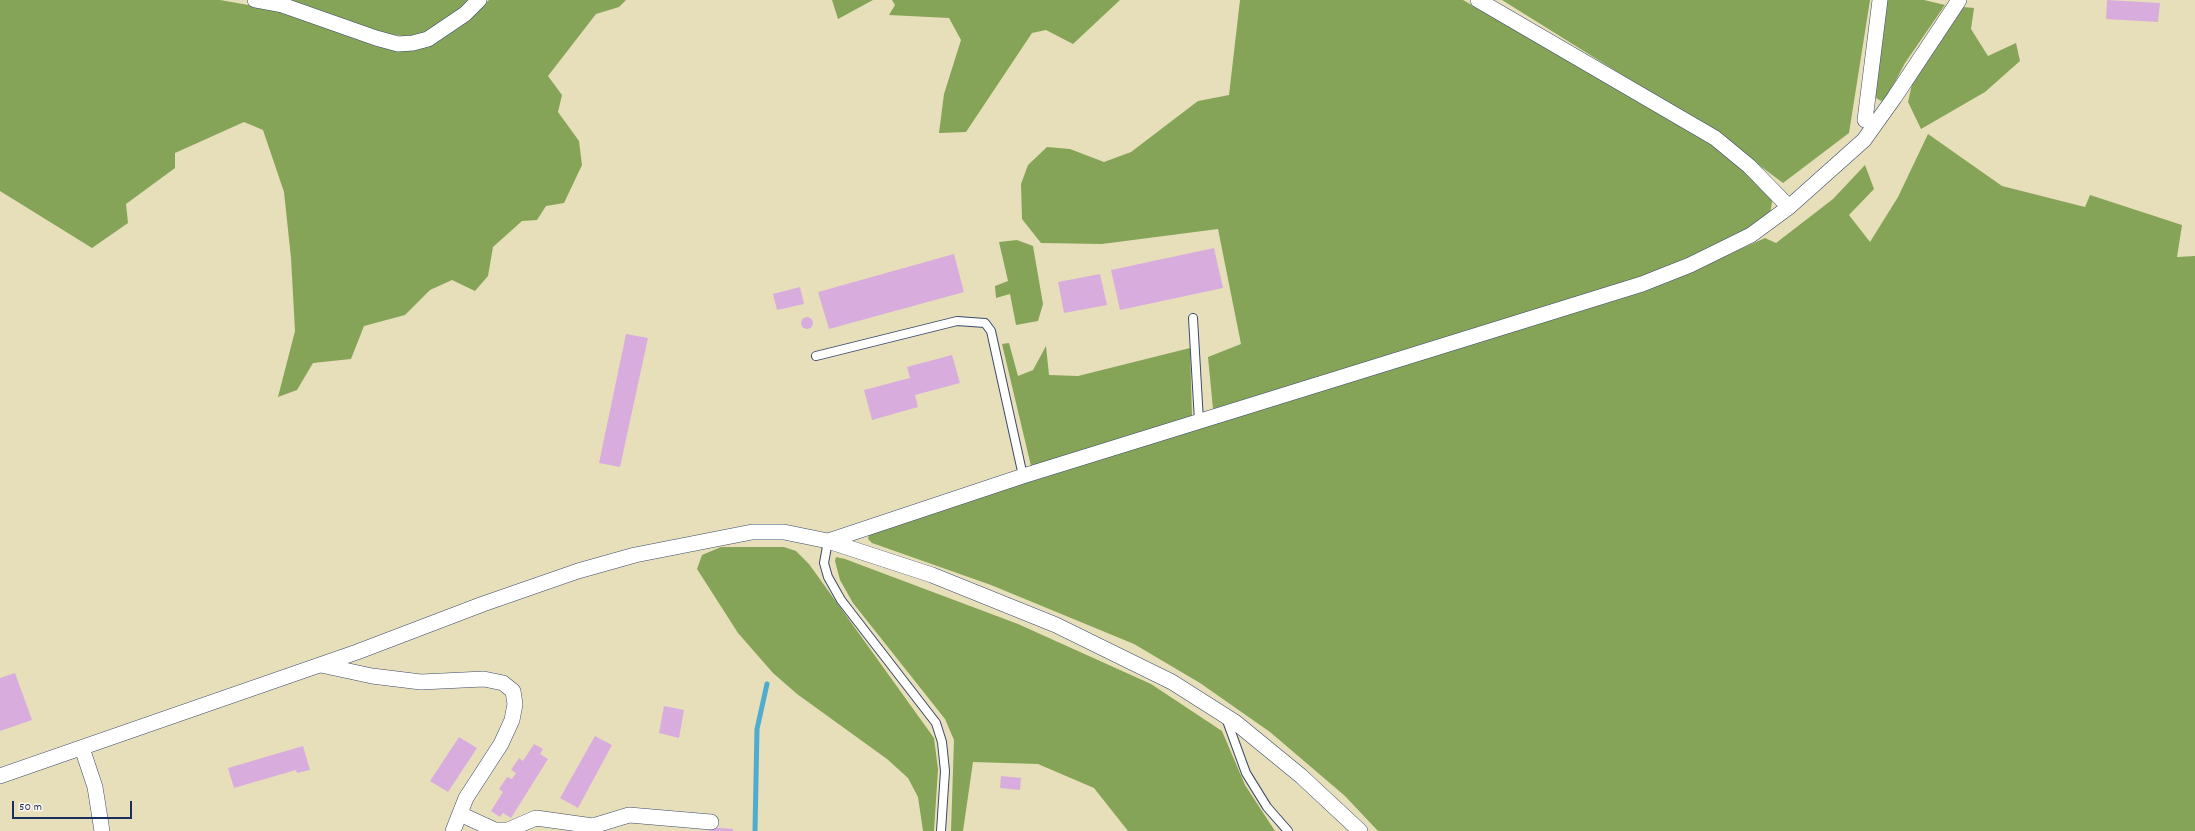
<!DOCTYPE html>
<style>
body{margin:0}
#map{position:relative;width:2195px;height:831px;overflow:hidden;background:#e7dfba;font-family:Dekko,sans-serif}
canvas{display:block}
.scale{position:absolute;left:12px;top:801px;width:120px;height:18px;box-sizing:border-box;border:2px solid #1b2f5e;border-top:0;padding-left:5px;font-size:12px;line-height:14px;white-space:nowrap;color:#1b2f5e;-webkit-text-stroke:3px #fbf7ec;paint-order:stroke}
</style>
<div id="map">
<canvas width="2195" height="831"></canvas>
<div class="scale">50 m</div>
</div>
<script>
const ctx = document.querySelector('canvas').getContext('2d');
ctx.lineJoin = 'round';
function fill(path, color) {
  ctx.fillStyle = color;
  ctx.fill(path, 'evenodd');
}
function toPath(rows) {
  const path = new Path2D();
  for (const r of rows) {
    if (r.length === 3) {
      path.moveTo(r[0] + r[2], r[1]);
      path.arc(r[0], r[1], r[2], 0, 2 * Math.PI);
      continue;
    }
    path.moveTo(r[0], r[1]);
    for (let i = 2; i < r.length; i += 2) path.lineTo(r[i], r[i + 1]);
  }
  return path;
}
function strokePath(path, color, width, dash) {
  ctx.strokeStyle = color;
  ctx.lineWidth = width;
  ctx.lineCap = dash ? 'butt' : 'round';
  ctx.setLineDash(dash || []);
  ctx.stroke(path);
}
const forest = toPath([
 [0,0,220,0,277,10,318,22,433,43,460,27,489,0,626,0,619,7,596,14,548,76,562,95,558,112,579,141,582,165,564,203,546,206,537,220,522,221,493,247,488,276,475,291,452,280,430,290,405,315,364,326,351,359,313,363,297,390,278,397,295,331,291,258,284,192,263,130,244,122,175,153,175,168,126,204,128,223,92,248,0,191],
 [287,0,472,0,463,9,425,33,412,37,377,33],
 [832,0,873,0,838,19],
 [892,0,1120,0,1073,44,1046,30,1032,33,966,132,939,133,944,94,961,40,949,18,889,15,895,5],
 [1240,0,1463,0,1714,144,1771,191,1772,202,1770,215,1734,238,1637,279,1213,409,1208,357,1241,344,1218,229,1102,244,1041,243,1022,219,1021,184,1028,165,1047,147,1070,149,1104,162,1131,152,1198,101,1229,95],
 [1502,0,1870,0,1849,133,1783,183,1720,136],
 [1884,0,1924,0,1945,5,1905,63,1887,97,1881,101,1873,96],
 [1963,7,1974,8,1971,29,1988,56,2016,43,2020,61,1985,92,1921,129,1908,102,1912,84],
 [1928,134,2002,186,2085,207,2090,195,2182,225,2177,257,2195,256,2195,831,1378,831,1345,796,1270,732,1200,683,1134,644,991,585,872,543,868,539,869,534,877,528,1674,279,1765,238,1776,243,1833,199,1865,165,1874,189,1849,215,1870,242,1898,197],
 [1017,240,1033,246,1043,304,1038,321,1016,325,1010,294,996,298,995,286,1008,281,999,242],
 [1009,343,1018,376,1033,370,1046,346,1049,375,1078,376,1190,348,1192,416,1031,466,1002,344],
 [721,547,784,547,796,551,809,564,934,738,938,769,934,831,923,831,918,797,908,778,887,759,797,694,773,673,738,633,697,569,702,555],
 [836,557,845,559,1018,624,1151,684,1222,731,1245,785,1275,831,1128,831,1094,788,1038,764,973,762,963,831,951,831,954,740,945,719,853,603,840,580,835,561]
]);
const stream = toPath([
 [755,831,757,729,767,684]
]);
const building = toPath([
 [2107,0,2160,3,2158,22,2106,19],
 [1214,248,1223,288,1120,310,1111,270],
 [954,254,964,292,829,329,818,292],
 [1100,274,1107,305,1064,313,1058,282],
 [800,287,804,304,777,310,773,294],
 [807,323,6],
 [626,334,648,338,620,467,599,463],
 [952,355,960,383,915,395,918,407,872,420,864,390,910,378,907,367],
 [15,673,32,720,0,731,0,678],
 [664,706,684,710,679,738,659,733],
 [595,736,612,745,578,808,560,798],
 [459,737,477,748,448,792,430,781],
 [534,744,543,749,540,754,548,759,511,818,503,813,500,817,491,811,503,792,499,789,507,777,512,779,516,773,511,770,519,758,523,761],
 [303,746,310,770,297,773,296,770,234,788,228,768],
 [1001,776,1021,778,1020,790,1000,788],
 [710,827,733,829,733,831,709,831]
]);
const service = toPath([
 [1193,318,1199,421],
 [816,356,957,321,985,323,991,331,1023,476],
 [828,541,824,563,828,577,841,600,936,723,942,742,945,771,941,831],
 [1226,718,1246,773,1267,807,1288,831]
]);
const minor = toPath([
 [255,0,282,5,376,38,398,44,413,43,428,39,465,14,479,0],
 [1478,0,1715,138,1749,166,1789,207],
 [1865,120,1880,0],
 [828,541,1023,476,1642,284,1690,265,1751,235,1789,207,1864,140,1894,98,1959,0],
 [321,665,372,676,421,682,484,679,503,683,513,691,515,704,512,720,501,744,466,798,453,831],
 [82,748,95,787,102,831],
 [0,776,357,652,483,604,578,571,635,555,752,532,784,532,828,541,932,575,1056,625,1172,682,1235,722,1301,776,1360,831],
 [460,814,495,830,508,830,536,818,593,826,629,815,711,822]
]);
fill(forest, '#85a458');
strokePath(stream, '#50acce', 5);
fill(building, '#d8addd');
strokePath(service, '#3a496c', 10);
strokePath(minor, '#3a496c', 16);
strokePath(service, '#fff', 8);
strokePath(minor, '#fff', 15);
</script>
